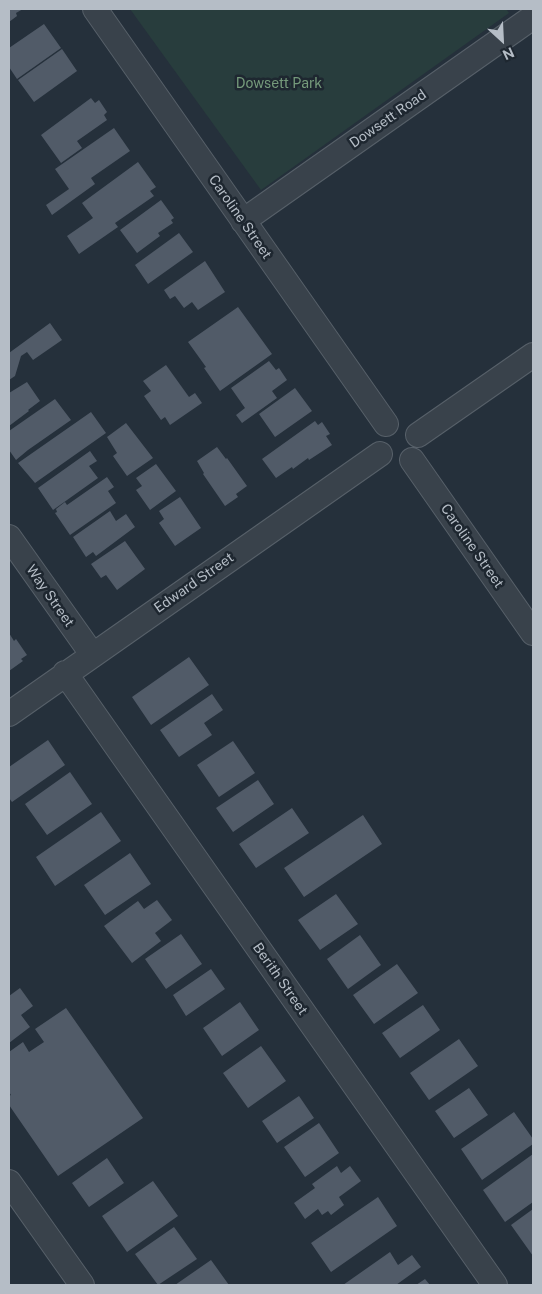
<!DOCTYPE html>
<style>
body{margin:0}
#map{position:relative;width:542px;height:1294px;overflow:hidden;background:#25303b;font-family:"Public Sans",sans-serif}
canvas{display:block}
.frame{position:absolute;inset:0;border:10px solid #b5bdc6;pointer-events:none}
.north{position:absolute;left:477px;top:15px;width:50px;height:50px;-webkit-text-stroke:4px #1e2730;paint-order:stroke;rotate:155deg;font-size:14px;font-weight:700;line-height:20px;text-align:center;color:#b5bdc6}
.north::after{content:'';display:block;margin:auto;width:18px;height:22px;background:#b5bdc6;clip-path:polygon(50% 0,100% 100%,50% 72%,0 100%)}
</style>
<div id="map">
<canvas width="542" height="1294"></canvas>
<div class="frame"></div>
<div class="north">N</div>
</div>
<script>
const ctx = document.querySelector('canvas').getContext('2d');
ctx.lineJoin = 'round';
function fill(path, color) {
  ctx.fillStyle = color;
  ctx.fill(path, 'evenodd');
}
function toPath(rows) {
  const path = new Path2D();
  for (const r of rows) {
    path.moveTo(r[0], r[1]);
    for (let i = 2; i < r.length; i += 2) path.lineTo(r[i], r[i + 1]);
  }
  return path;
}
function strokePath(path, color, width, dash) {
  ctx.strokeStyle = color;
  ctx.lineWidth = width;
  ctx.lineCap = dash ? 'butt' : 'round';
  ctx.setLineDash(dash || []);
  ctx.stroke(path);
}
function write(font, color, halo, rows, align = 'center') {
  ctx.font = font + ' "Public Sans",sans-serif';
  ctx.lineWidth = 5;
  ctx.setLineDash([]);
  ctx.textBaseline = 'middle';
  ctx.strokeStyle = halo;
  ctx.fillStyle = color;
  for (const [text, x, y, turn = 0] of rows) {
    ctx.save();
    ctx.translate(x, y);
    ctx.rotate((+turn || 0) * Math.PI / 180);
    ctx.textAlign = isNaN(turn) ? turn : align;
    if (halo) ctx.strokeText(text, 0, 0);
    ctx.fillText(text, 0, 0);
    ctx.restore();
  }
}
const green = toPath([
 [130,9,506,9,509,13,261,190]
]);
const building = toPath([
 [9,9,23,9,16,13,17,16,9,22],
 [44,24,61,48,17,79,9,67,9,48],
 [62,49,77,71,34,102,18,80],
 [91,98,95,103,99,100,107,112,104,115,107,120,77,141,82,148,61,163,41,135],
 [114,128,130,151,91,178,95,184,52,215,46,205,69,189,55,169],
 [138,162,156,187,150,191,154,196,115,223,118,227,79,254,67,236,93,218,82,203],
 [161,200,174,218,171,220,173,223,158,233,160,236,137,253,120,230],
 [179,233,193,252,148,284,135,265],
 [205,261,225,292,198,310,192,302,184,308,175,296,170,299,164,290],
 [238,307,272,354,220,391,204,368,206,367,188,342],
 [50,323,62,340,33,360,27,352,21,356,15,376,9,380,9,353],
 [269,361,276,370,279,368,287,380,272,391,277,398,242,423,236,415,245,408,231,388],
 [166,365,189,397,195,393,202,403,170,425,165,417,161,420,144,396,151,391,143,381],
 [27,382,40,401,28,410,29,411,9,426,9,393],
 [295,388,312,411,275,437,259,414],
 [55,399,71,420,28,450,16,460,9,450,9,431],
 [91,412,106,433,35,483,18,463],
 [315,421,318,425,322,422,330,434,326,436,332,445,309,460,308,458,293,469,292,467,276,478,262,459],
 [126,423,153,458,127,476,113,456,117,453,107,437],
 [217,447,226,459,227,458,247,486,236,494,238,497,225,506,203,474,204,473,197,461],
 [90,451,97,461,89,466,98,478,53,510,38,488],
 [156,464,176,491,150,510,136,490,142,486,136,478],
 [107,477,114,487,108,491,116,503,70,535,55,513,57,512,56,509,65,502,67,505],
 [180,497,201,528,175,546,159,523,164,519,159,511],
 [110,511,116,521,126,514,135,527,96,556,93,552,86,557,73,537],
 [125,541,145,569,117,590,106,575,101,578,91,564],
 [9,633,14,641,16,639,27,655,21,659,23,661,9,671],
 [189,657,209,685,151,725,132,697],
 [212,694,223,710,204,723,212,735,179,757,160,730],
 [48,740,65,765,12,802,9,798,9,767],
 [233,741,255,773,219,797,197,765],
 [70,772,92,804,47,835,25,804],
 [258,780,274,804,233,832,216,808],
 [292,808,309,833,256,868,239,844],
 [101,812,121,841,55,886,36,857],
 [363,815,382,844,304,897,284,868],
 [130,853,151,884,105,915,84,885],
 [336,894,358,924,320,950,298,920],
 [157,900,172,920,155,933,161,941,132,963,104,926,138,901,144,909],
 [181,934,202,964,166,989,145,959],
 [360,935,381,965,348,989,327,959],
 [397,964,418,993,374,1024,353,995],
 [211,969,225,989,186,1016,173,995],
 [20,988,33,1006,21,1015,30,1027,9,1043,9,996],
 [240,1002,259,1030,222,1056,203,1028],
 [423,1005,440,1030,400,1058,382,1033],
 [66,1008,143,1118,58,1176,9,1105,9,1096,11,1095,9,1092,9,1052,23,1042,29,1052,44,1042,35,1029],
 [459,1039,478,1066,429,1100,410,1073],
 [261,1046,286,1081,248,1108,223,1073],
 [469,1088,488,1115,454,1138,435,1111],
 [299,1096,314,1118,277,1143,262,1121],
 [514,1112,533,1139,533,1144,482,1180,461,1149],
 [319,1123,339,1153,305,1177,284,1147],
 [533,1154,533,1202,505,1222,483,1190],
 [107,1158,124,1183,89,1207,72,1183],
 [337,1166,341,1173,350,1166,361,1181,339,1197,344,1205,331,1215,328,1211,322,1215,318,1209,305,1219,294,1203,315,1188,312,1184],
 [153,1181,178,1216,127,1252,102,1216],
 [378,1197,397,1226,331,1272,311,1243],
 [533,1209,533,1256,511,1225],
 [174,1227,197,1259,158,1285,135,1254],
 [390,1252,398,1265,412,1255,421,1267,396,1285,343,1285],
 [211,1260,229,1285,175,1285],
 [425,1279,430,1285,416,1285]
]);
const minor = toPath([
 [95,9,386,424],
 [243,221,533,17],
 [418,435,533,355],
 [412,460,533,633],
 [9,537,92,654],
 [65,673,495,1285],
 [9,714,380,454],
 [9,1182,82,1285]
]);
const parkNames = [
 ["Dowsett Park",279,84]
];
const streetNames = [
 ["Dowsett Road",388,119,-35],
 ["Caroline Street",240,217,55],
 ["Caroline Street",472,546,55],
 ["Edward Street",194,583,-35],
 ["Way Street",50,596,55],
 ["Berith Street",280,979,55]
];
fill(green, '#283d3d');
fill(building, '#515b68');
strokePath(minor, '#576069', 26);
strokePath(minor, '#39424b', 24);
write('14px', '#759a7b', '#1e2730', parkNames);
write('14px', '#b5bdc6', '#1e2730', streetNames);
</script>
